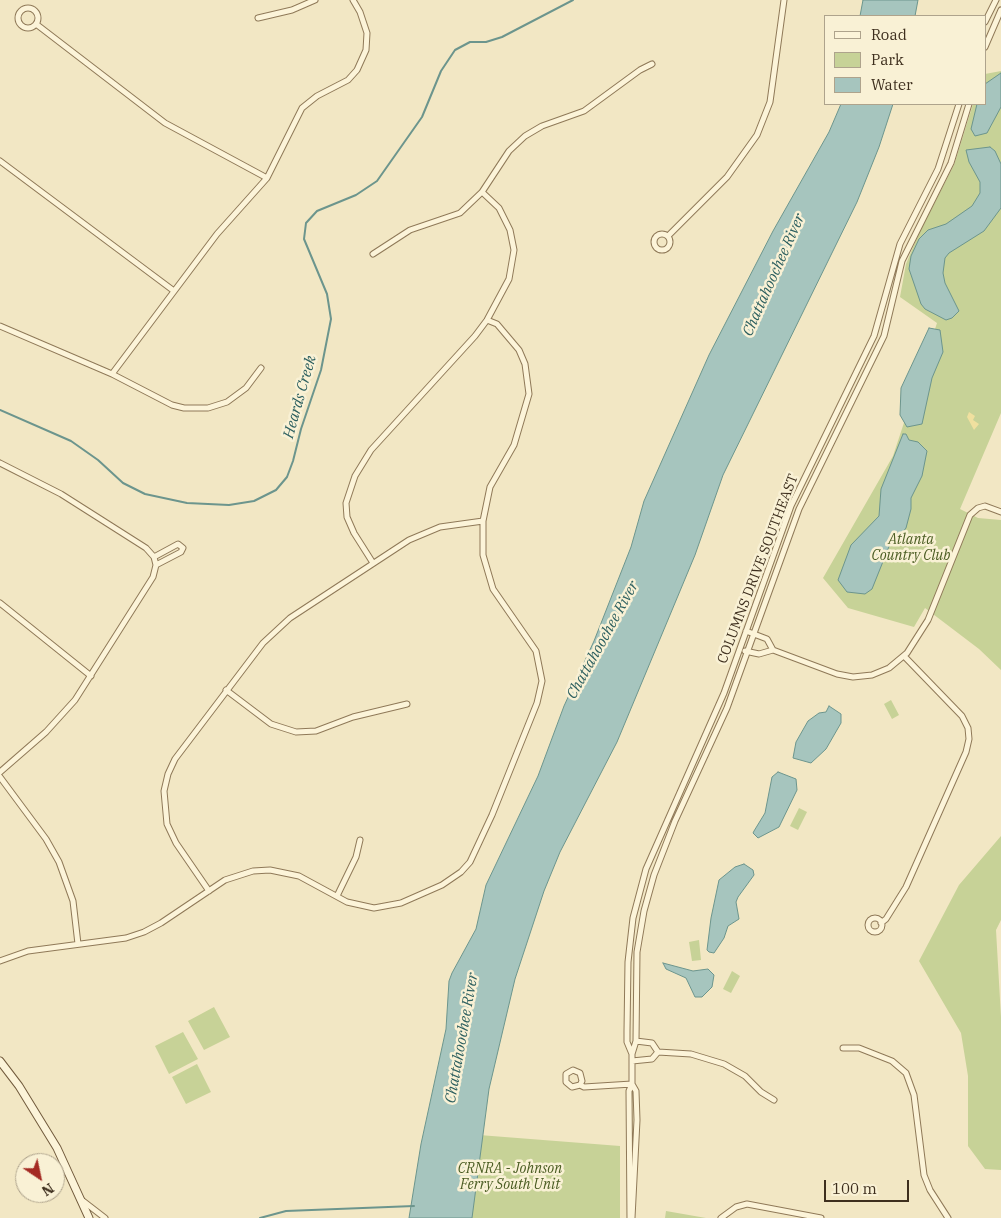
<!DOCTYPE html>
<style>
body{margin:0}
#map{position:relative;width:1001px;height:1218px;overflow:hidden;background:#f2e7c4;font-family:"IBM Plex Serif",serif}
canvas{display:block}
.legend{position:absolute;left:824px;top:15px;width:162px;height:90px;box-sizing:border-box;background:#f9f1d5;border:1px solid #aea38c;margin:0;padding:6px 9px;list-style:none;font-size:15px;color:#3e2f1e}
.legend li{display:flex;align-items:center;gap:10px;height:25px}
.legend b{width:25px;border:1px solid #aea38c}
.north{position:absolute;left:15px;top:1153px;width:50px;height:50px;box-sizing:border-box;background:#f9f1d5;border:1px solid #aea38c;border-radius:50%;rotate:146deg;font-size:14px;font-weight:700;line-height:20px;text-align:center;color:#3e2f1e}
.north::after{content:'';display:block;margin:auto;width:18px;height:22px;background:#a42a23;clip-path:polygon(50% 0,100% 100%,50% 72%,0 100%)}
.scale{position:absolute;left:824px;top:1180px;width:85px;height:22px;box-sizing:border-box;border:2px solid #3e2f1e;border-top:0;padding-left:6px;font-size:15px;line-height:18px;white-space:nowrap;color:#3e2f1e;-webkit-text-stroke:4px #f9f1d5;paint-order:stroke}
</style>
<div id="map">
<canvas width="1001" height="1218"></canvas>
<ul class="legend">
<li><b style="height:6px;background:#fcf4d9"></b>Road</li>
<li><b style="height:14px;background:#c7d297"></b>Park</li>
<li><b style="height:14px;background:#a6c5be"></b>Water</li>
</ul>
<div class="north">N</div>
<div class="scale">100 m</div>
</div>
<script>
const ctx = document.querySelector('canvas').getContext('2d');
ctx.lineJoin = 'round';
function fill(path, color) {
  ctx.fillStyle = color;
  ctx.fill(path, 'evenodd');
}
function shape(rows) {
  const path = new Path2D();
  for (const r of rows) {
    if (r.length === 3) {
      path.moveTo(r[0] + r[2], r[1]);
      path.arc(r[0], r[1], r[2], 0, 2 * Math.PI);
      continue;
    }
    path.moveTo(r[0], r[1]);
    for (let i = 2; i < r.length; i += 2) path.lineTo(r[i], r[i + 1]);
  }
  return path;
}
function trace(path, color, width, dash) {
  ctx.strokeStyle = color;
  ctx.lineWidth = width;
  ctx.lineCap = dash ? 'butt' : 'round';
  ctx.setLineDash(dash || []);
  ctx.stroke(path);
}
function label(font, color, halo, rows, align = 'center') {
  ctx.font = font + ' "IBM Plex Serif",serif';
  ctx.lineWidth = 5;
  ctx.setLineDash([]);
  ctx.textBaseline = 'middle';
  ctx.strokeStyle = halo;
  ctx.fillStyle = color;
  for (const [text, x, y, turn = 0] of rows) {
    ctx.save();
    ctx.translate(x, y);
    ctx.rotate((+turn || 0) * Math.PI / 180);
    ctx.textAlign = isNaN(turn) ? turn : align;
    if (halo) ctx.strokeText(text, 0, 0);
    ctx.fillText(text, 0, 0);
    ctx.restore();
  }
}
const green = shape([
 [1001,71,1001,413,960,509,978,518,1001,520,1001,670,979,649,925,608,914,627,848,608,823,578,893,456,937,323,900,297,906,264,920,231,954,165,973,104,985,104,985,74],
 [891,700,899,715,892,719,884,704],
 [799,808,807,812,798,830,790,826],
 [1001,836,1001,920,996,930,1001,1017,1001,1170,985,1169,968,1146,968,1076,961,1033,919,961,959,885],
 [699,940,701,960,692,961,689,942],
 [732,971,740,976,731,993,723,989],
 [214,1007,230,1037,204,1050,188,1021],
 [183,1032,198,1059,169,1074,155,1046],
 [197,1064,211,1092,186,1104,172,1077],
 [479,1135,620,1146,620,1218,458,1218],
 [666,1211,706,1218,665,1218]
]);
const sand = shape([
 [969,412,975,416,973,420,979,424,974,430,967,417]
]);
const water = shape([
 [863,0,918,0,915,16,860,16,863,0],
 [1001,73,1001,107,987,133,975,136,971,129,977,104,985,104,985,84,1001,73],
 [841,104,893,104,879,147,857,202,723,475,695,555,617,742,560,852,544,891,515,979,489,1089,472,1218,409,1218,421,1144,446,1029,449,981,452,973,476,929,486,885,538,776,564,706,594,641,631,547,644,501,709,355,773,231,829,132,841,104],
 [990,147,995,151,1001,164,1001,208,984,231,949,253,945,258,943,273,945,283,959,311,952,318,946,320,925,309,921,304,909,269,911,256,919,239,928,230,946,224,972,206,980,193,980,182,969,162,966,150,990,147],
 [929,328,940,330,943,352,932,378,922,424,907,427,900,415,901,388,929,328],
 [903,434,906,434,909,440,918,442,927,451,922,476,911,498,911,509,906,528,897,540,890,544,872,589,865,594,847,592,838,580,851,545,879,516,881,489,903,434],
 [829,706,841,714,841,723,826,749,811,763,793,758,796,742,808,721,819,713,826,712,829,706],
 [778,772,796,779,797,790,779,827,758,838,753,833,754,831,765,813,772,777,778,772],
 [744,864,753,870,754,875,738,897,736,902,739,919,728,926,724,938,714,953,709,952,707,950,711,918,719,880,735,867,744,864],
 [663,963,693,971,708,969,714,975,712,987,702,997,695,997,686,978,666,969,663,963]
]);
const stream = shape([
 [0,410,71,441,98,460,123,483,145,494,187,503,229,505,254,501,276,490,287,477,293,461,301,429,321,370,331,319,327,294,304,239,306,223,317,211,356,195,377,181,422,117,441,71,455,50,470,42,486,42,502,37,573,0],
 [260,1218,286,1211,414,1206]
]);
const street = shape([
 [28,18,10],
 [258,18,292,10,315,0],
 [985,22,996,0],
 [36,24,165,123,267,178],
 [985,47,1001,10],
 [959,104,938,169,900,244,874,336,791,506,724,693,646,869,633,918,628,962,627,1031,627,1042,632,1054,636,1041,637,952,644,911,654,875,675,821,727,708,799,509,884,336,902,261,951,163,969,104],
 [0,161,174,291],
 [662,242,8],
 [668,236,727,177,757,135,770,102,784,0],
 [373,254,410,230,460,213,482,192,509,151,525,136,542,126,584,111,640,70,652,64],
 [0,326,112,374,172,405,184,408,208,408,227,402,246,388,261,368],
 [112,374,217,234,267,178,302,108,317,96,348,80,357,70,366,50,367,33,360,12,353,0],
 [0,463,61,494,146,548,154,557,156,565,153,577,75,700,46,732,0,772],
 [154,557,178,544,183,548,181,552,156,565],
 [373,563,354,533,347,517,346,503,355,476,371,450,475,336,487,320,509,279,514,250,510,230,499,208,482,192],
 [0,603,91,676],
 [746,631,767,639,773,650],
 [745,651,759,654,773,650,837,674,853,677,872,675,889,668,907,653,928,620,970,515,978,508,985,506,1001,512],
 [226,690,271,724,296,732,316,731,353,717,407,704],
 [0,777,46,839,59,862,73,901,78,944],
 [209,891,176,843,167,824,164,791,168,774,175,759,263,643,290,618,409,540,440,527,483,521],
 [337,896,356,857,360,840],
 [875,925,7],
 [881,923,886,919,906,887,966,752,969,739,968,728,962,716,904,656],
 [0,961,28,951,126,938,144,932,161,923,225,880,253,871,270,870,299,876,347,902,374,908,401,903,442,885,461,872,470,862,492,815,537,703,542,681,536,651,493,589,483,555,483,521,490,487,514,445,529,394,525,364,519,350,497,324,487,320],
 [636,1041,652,1043,658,1052],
 [843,1048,859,1048,892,1061,906,1073,914,1095,924,1175,930,1190,948,1218],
 [658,1052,691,1054,724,1064,745,1076,761,1092,774,1100],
 [632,1061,652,1059,658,1052],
 [580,1085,582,1081,580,1073,573,1070,566,1074,566,1082,572,1087,580,1085,584,1087,632,1084],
 [83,1201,105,1218],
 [630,1218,629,1091,632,1084,632,1054],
 [632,1218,637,1120,636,1091,632,1084],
 [721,1218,736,1207,747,1204,821,1218]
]);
const secondary = shape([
 [0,1061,19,1086,57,1148,89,1218]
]);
const parkNames = [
 ["Atlanta",911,540],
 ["Country Club",911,556],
 ["CRNRA - Johnson",510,1169],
 ["Ferry South Unit",510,1185]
];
const streetNames = [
 ["COLUMNS DRIVE SOUTHEAST",758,569,-69]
];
const waterNames = [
 ["Chattahoochee River",774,275,-66],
 ["Heards Creek",300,397,-74],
 ["Chattahoochee River",603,640,-61],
 ["Chattahoochee River",462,1038,-80]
];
fill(green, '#c7d297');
fill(sand, '#f0e09f');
fill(water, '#a6c5be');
trace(water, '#6c958d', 1);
trace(stream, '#6c958d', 2);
trace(street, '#8f7958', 7);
trace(secondary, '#715a3c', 9);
trace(street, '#fcf4d9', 5);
trace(secondary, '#fcf4d9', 7);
label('italic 14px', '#4a5c22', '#f9f1d5', parkNames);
label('14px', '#3e2f1e', '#f9f1d5', streetNames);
label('italic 15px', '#2c5f5f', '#f9f1d5', waterNames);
</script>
